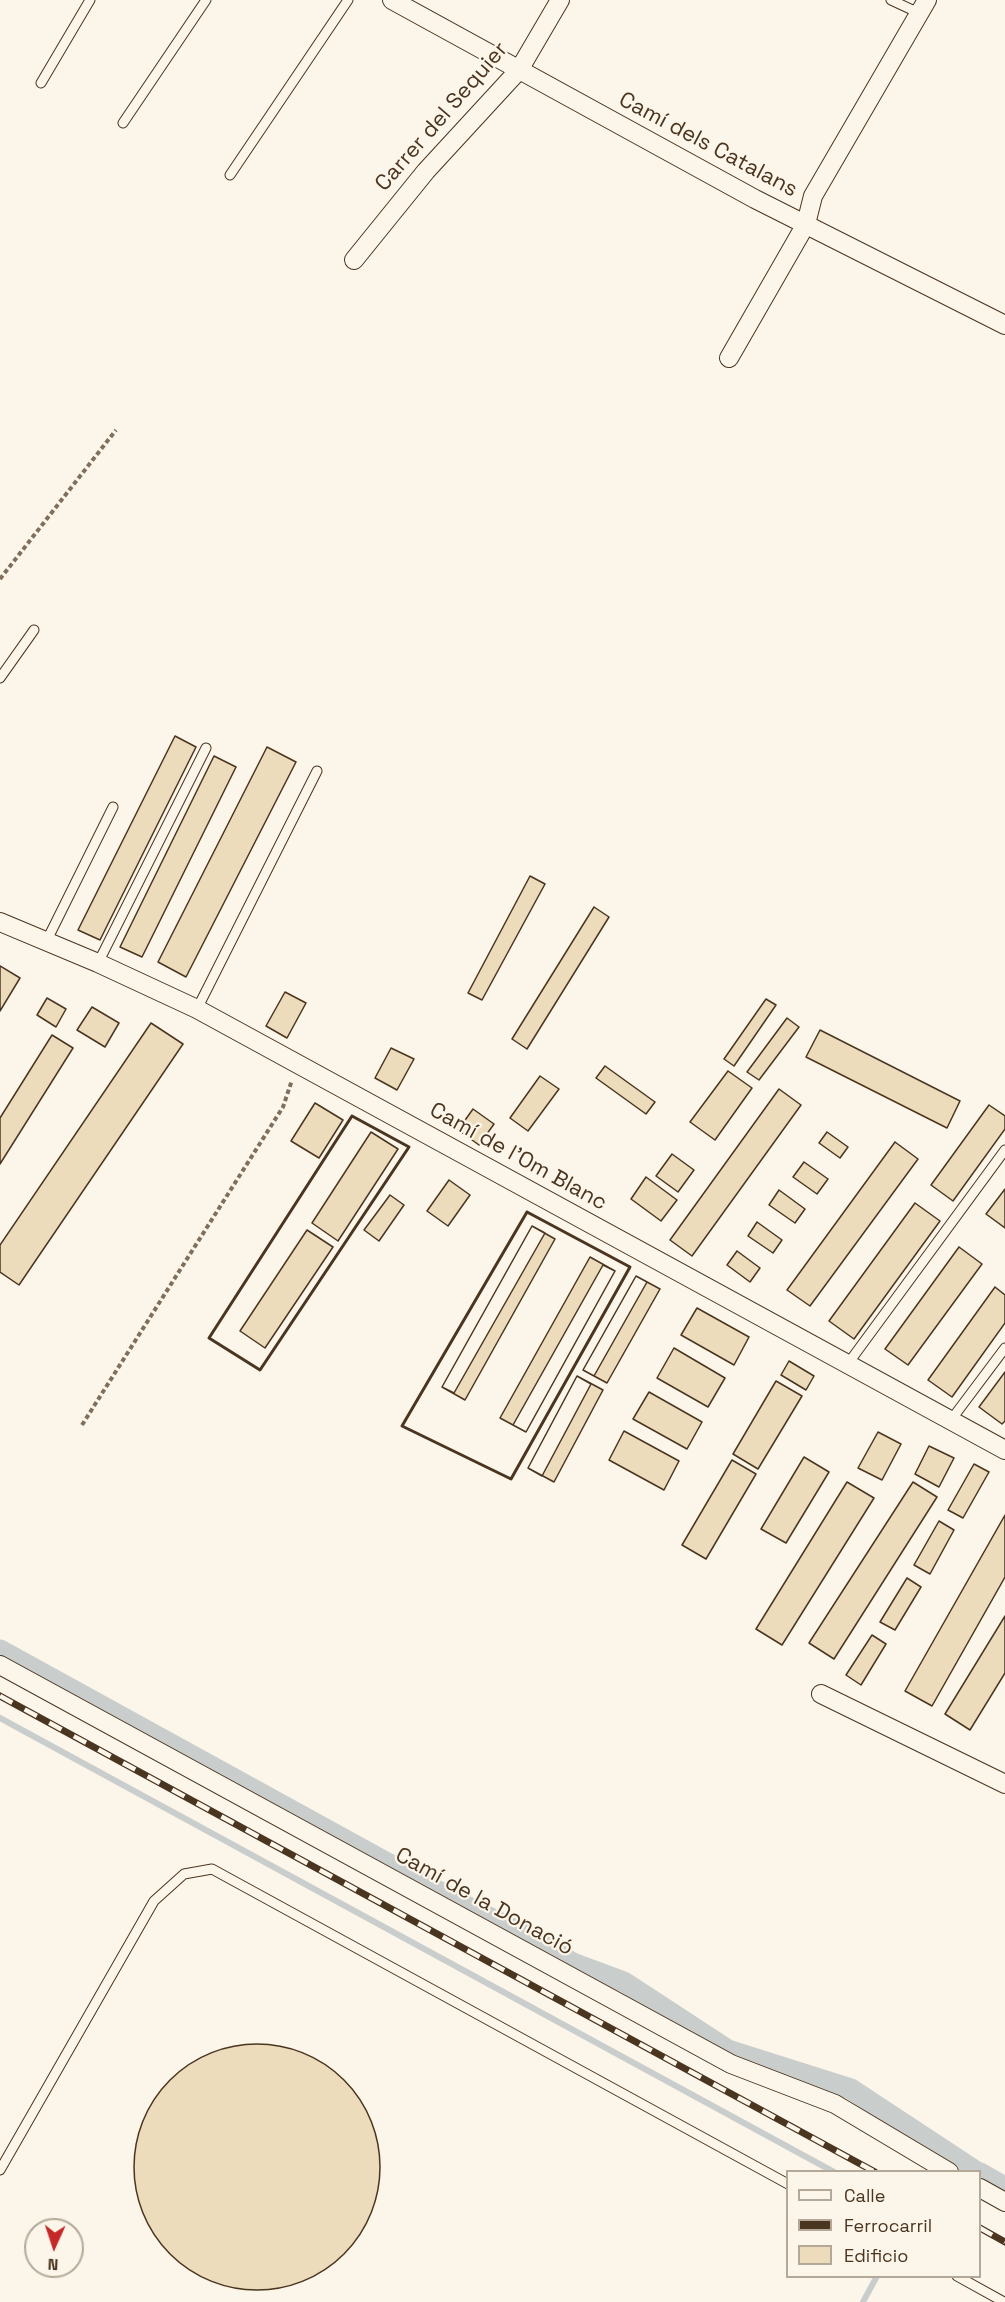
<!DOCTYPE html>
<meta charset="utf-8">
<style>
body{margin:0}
#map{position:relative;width:1005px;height:2302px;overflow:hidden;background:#fbf6e9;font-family:"Space Grotesk",sans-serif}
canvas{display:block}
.legend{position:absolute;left:786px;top:2170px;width:195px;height:108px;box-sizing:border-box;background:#fbf6e9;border:2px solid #b4a999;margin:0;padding:8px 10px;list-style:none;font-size:18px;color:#4a3520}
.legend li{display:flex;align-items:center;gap:12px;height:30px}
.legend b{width:30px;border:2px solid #b4a999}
.north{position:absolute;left:24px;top:2218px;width:60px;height:60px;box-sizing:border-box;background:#fbf6e9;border:2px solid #b4a999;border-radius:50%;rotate:183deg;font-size:16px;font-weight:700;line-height:24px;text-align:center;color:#4a3520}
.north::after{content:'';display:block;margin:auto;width:21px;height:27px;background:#c62828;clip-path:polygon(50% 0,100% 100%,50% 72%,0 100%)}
</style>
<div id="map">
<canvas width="1005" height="2302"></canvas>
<ul class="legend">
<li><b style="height:8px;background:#fbf6e9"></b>Calle</li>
<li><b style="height:8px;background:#4a3520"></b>Ferrocarril</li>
<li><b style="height:16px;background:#ecdcbc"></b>Edificio</li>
</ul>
<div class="north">N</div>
</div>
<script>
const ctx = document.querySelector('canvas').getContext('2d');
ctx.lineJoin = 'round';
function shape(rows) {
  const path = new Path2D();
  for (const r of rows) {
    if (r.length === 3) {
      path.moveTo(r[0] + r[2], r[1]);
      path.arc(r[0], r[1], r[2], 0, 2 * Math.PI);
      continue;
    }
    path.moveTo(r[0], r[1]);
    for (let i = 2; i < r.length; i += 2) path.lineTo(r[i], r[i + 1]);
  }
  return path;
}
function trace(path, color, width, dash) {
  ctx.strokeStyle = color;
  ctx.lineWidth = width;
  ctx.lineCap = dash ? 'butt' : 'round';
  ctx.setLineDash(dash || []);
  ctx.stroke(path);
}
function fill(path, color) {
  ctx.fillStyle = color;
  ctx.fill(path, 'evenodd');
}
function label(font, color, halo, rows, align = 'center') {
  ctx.font = font + ' "Space Grotesk",sans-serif';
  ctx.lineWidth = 4.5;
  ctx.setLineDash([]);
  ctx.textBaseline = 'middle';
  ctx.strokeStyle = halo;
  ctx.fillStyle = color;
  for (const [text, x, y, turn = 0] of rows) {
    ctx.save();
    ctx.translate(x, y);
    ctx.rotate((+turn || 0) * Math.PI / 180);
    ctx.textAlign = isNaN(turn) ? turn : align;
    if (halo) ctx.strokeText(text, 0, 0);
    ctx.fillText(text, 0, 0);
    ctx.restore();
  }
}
const stream = shape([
 [0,1718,834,2172],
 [863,2302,877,2276]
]);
const canal = shape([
 [0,1650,458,1902,527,1936,573,1963,624,1982,728,2050,851,2089,977,2172],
 [980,2173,1005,2187]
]);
const building = shape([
 [175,736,196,747,100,940,78,930,175,736],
 [267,747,296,762,186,977,158,962,267,747],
 [214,756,236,767,142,957,120,947,214,756],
 [530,876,545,884,482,1000,468,993,530,876],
 [594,907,609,917,527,1049,512,1039,594,907],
 [0,966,20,978,0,1011,0,966],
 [285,992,306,1003,287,1038,266,1026,285,992],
 [47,998,66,1009,56,1027,37,1015,47,998],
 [766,999,776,1005,734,1066,724,1059,766,999],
 [92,1007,119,1023,105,1047,77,1030,92,1007],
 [787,1018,799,1027,759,1080,747,1072,787,1018],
 [151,1023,183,1044,19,1285,0,1272,0,1245,151,1023],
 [820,1030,960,1101,947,1128,806,1057,820,1030],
 [52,1035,73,1048,0,1164,0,1118,52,1035],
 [391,1048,414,1059,397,1090,375,1078,391,1048],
 [605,1066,655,1102,646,1114,596,1078,605,1066],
 [728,1071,752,1088,715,1140,690,1122,728,1071],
 [540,1076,559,1089,528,1131,510,1118,540,1076],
 [779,1089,801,1105,692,1256,670,1240,779,1089],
 [315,1103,343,1120,319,1158,291,1141,315,1103],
 [989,1105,1005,1116,1005,1129,953,1201,931,1185,989,1105],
 [473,1109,494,1124,479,1145,458,1130,473,1109],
 [371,1132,398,1149,338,1241,312,1223,371,1132],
 [827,1132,848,1147,840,1158,819,1143,827,1132],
 [895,1142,918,1159,810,1306,787,1290,895,1142],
 [672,1154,694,1170,678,1192,656,1176,672,1154],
 [804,1162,828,1179,817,1194,793,1177,804,1162],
 [646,1177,677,1200,661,1221,631,1199,646,1177],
 [449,1180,470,1195,448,1226,427,1211,449,1180],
 [1005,1189,1005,1228,986,1214,1005,1189],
 [779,1190,805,1209,795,1223,769,1205,779,1190],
 [390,1195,404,1205,379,1241,364,1230,390,1195],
 [915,1203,940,1221,854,1339,829,1321,915,1203],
 [757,1222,782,1240,773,1253,748,1236,757,1222],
 [532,1226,545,1233,454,1393,442,1387,532,1226],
 [532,1226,555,1239,465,1400,442,1387,532,1226],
 [307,1230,333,1247,265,1348,240,1331,307,1230],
 [959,1247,982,1264,908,1365,885,1349,959,1247],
 [737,1251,760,1268,750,1282,727,1265,737,1251],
 [590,1257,615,1271,526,1432,500,1418,590,1257],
 [603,1265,615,1271,526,1432,513,1425,603,1265],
 [636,1276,647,1282,594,1376,583,1370,636,1276],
 [636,1276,660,1289,607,1383,583,1370,636,1276],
 [995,1287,1005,1295,1005,1323,952,1397,928,1380,995,1287],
 [697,1308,749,1337,734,1365,681,1335,697,1308],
 [674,1348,725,1378,708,1407,657,1378,674,1348],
 [789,1361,814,1376,806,1390,781,1375,789,1361],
 [1005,1372,1005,1421,1002,1424,979,1407,1005,1372],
 [577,1376,591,1384,542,1476,528,1468,577,1376],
 [577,1376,603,1390,554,1482,528,1468,577,1376],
 [776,1381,802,1396,758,1469,733,1454,776,1381],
 [649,1392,702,1422,687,1449,633,1419,649,1392],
 [624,1431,679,1461,664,1490,609,1460,624,1431],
 [878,1432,901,1444,882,1480,858,1468,878,1432],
 [929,1446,954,1458,939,1487,915,1474,929,1446],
 [804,1457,829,1472,786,1543,761,1529,804,1457],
 [732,1460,756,1474,706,1559,682,1545,732,1460],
 [974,1464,989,1472,963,1518,948,1510,974,1464],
 [847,1482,874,1498,782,1645,756,1629,847,1482],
 [913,1482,937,1497,834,1659,809,1643,913,1482],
 [1005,1515,1005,1577,932,1706,905,1691,1005,1515],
 [939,1521,954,1530,930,1574,914,1565,939,1521],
 [907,1578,921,1587,895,1630,880,1622,907,1578],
 [1005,1616,1005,1673,970,1730,945,1714,1005,1616],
 [872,1635,886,1644,861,1685,846,1675,872,1635],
 [257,2167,123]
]);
const path = shape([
 [0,579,116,430],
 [82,1425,283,1107,292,1080]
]);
const lane = shape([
 [891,0,919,13],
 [41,83,90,0],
 [123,123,206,0],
 [230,175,348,0],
 [0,678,34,630],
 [46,942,113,807],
 [98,963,206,748],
 [197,1009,317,771],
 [847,1365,1005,1150],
 [951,1420,1005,1348],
 [0,2170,154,1901,184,1874,212,1869,788,2184],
 [957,2276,1004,2302]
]);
const street = shape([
 [392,0,755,199,1005,325],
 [354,260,426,171,519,70,560,0],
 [729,358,806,224,813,196,927,0],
 [0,922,98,963,197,1009,1005,1450],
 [0,1665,731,2064,835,2104,949,2172],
 [821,1694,1005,1784],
 [980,2188,1005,2202]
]);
const rail = shape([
 [0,1696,875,2172],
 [980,2228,1005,2242]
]);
const wall = shape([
 [352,1116,409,1147,260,1370,209,1338,352,1116],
 [527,1212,630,1267,511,1479,402,1426,527,1212]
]);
const streetNames = [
 ["Carrer del Sequier",442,117,-49],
 ["Camí dels Catalans",708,145,28],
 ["Camí de l'Om Blanc",518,1157,29],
 ["Camí de la Donació",484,1902,29]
];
trace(stream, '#c9cecd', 6);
trace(canal, '#c9cecd', 21);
fill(building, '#ecdcbc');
trace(building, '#4a3520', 1.5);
trace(lane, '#4a3520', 11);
trace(street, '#4a3520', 20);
trace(path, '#7f6f5c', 4, [4.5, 3]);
trace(lane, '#fbf6e9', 9);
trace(street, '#fbf6e9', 18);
trace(rail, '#4a3520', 7);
trace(rail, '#fbf6e9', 4.5, [14]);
trace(wall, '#4a3520', 3);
label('22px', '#4a3520', '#fbf6e9', streetNames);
</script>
